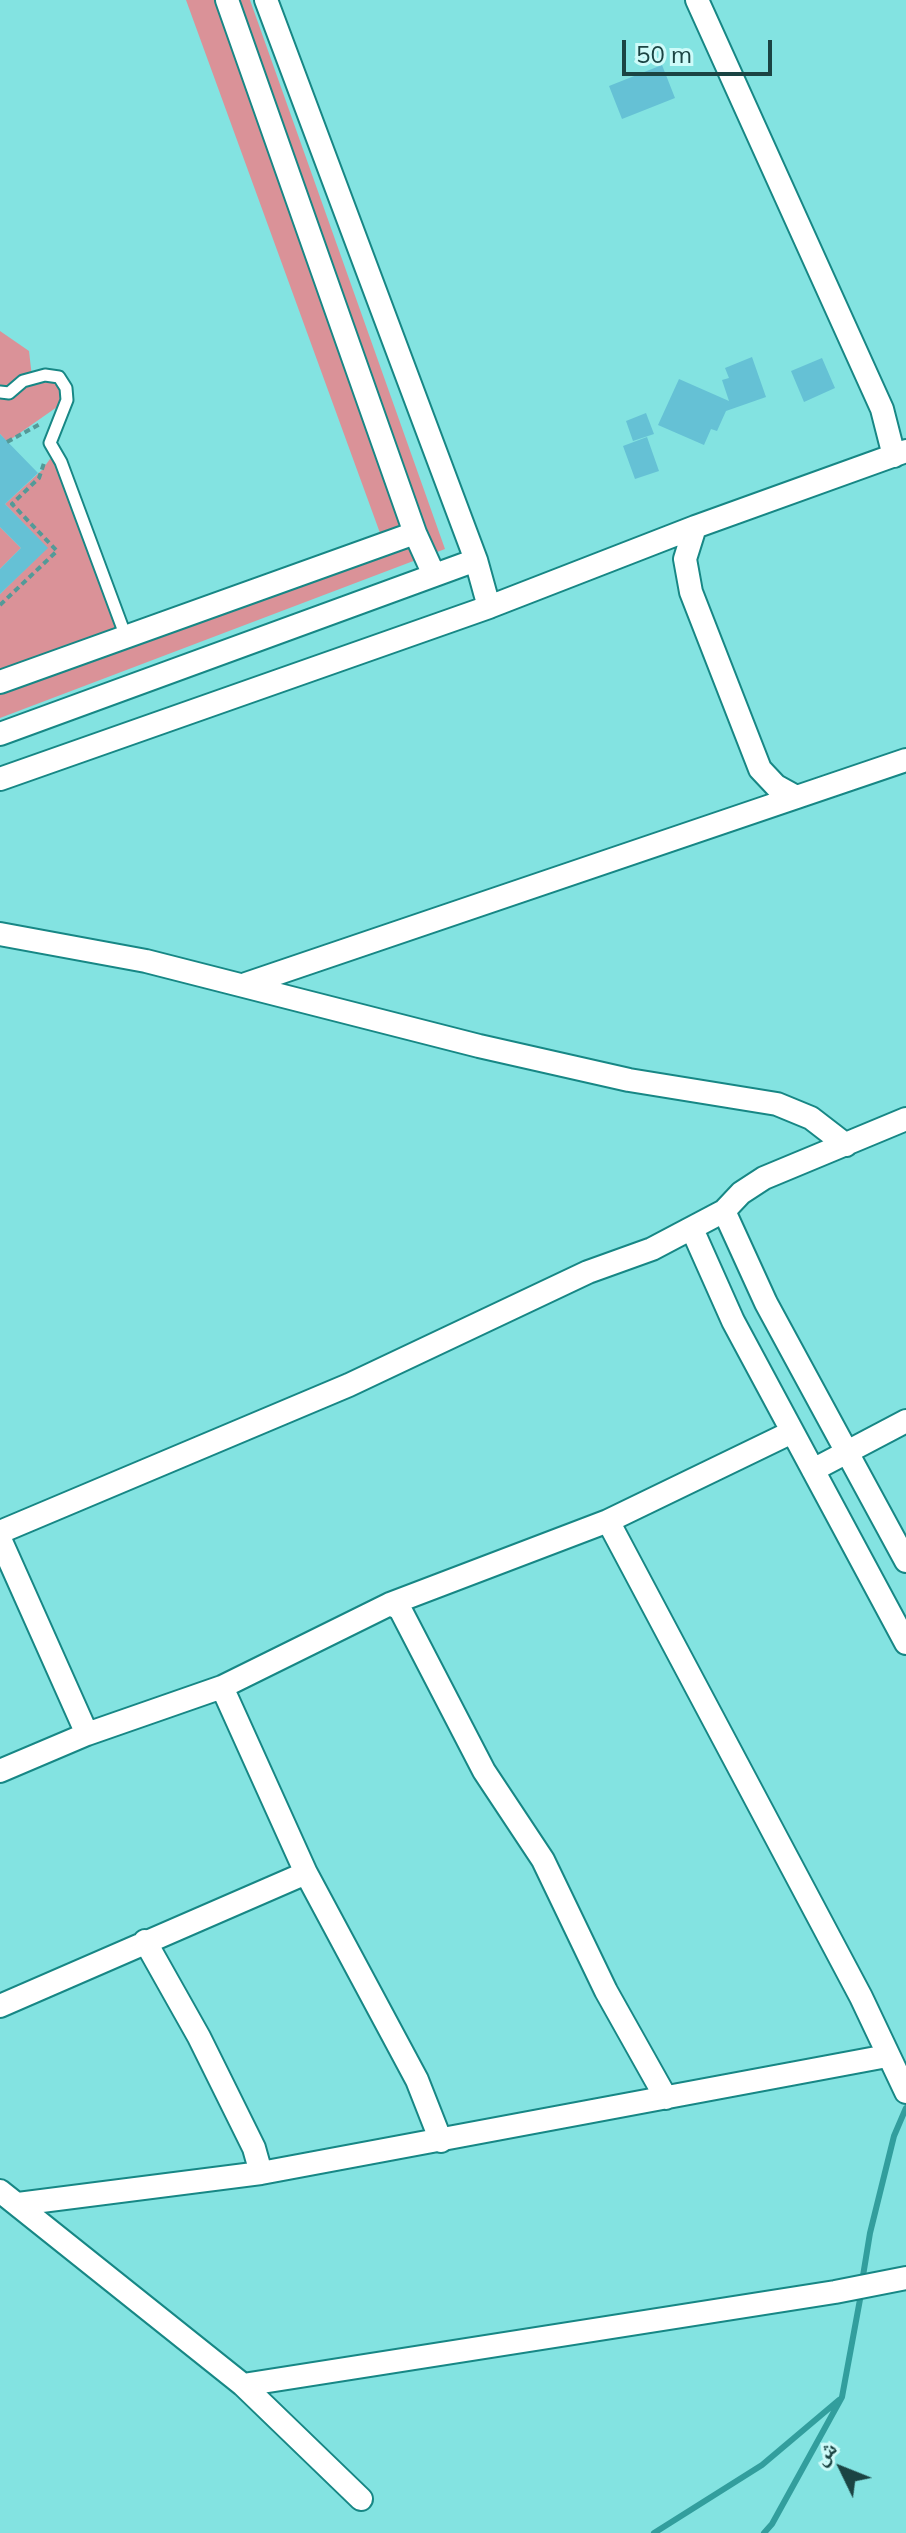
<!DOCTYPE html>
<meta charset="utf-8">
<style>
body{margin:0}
#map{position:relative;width:906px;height:2533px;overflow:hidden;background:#83e3e1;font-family:Mulish,"Noto Naskh Arabic",sans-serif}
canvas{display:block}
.north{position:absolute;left:802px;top:2429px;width:80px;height:80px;-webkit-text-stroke:6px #cefbf9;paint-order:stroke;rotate:313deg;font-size:22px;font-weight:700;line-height:32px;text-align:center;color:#1b4443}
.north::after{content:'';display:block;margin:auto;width:28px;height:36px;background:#1b4443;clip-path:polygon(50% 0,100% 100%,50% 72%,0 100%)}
.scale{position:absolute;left:622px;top:40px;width:150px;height:36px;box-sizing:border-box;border:4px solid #1b4443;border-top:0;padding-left:10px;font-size:24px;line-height:28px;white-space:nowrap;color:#1b4443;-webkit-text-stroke:6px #cefbf9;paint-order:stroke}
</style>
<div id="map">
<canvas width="906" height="2533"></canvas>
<div class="north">ش</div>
<div class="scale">50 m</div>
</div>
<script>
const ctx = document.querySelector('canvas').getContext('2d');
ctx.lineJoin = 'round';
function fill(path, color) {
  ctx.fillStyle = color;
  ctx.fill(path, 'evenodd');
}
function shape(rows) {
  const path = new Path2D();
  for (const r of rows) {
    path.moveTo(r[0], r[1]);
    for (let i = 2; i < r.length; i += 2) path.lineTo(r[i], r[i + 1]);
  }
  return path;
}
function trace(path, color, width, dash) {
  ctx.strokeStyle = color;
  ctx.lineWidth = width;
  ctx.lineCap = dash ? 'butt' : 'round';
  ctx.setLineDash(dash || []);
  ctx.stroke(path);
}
const green = shape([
 [186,0,250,0,445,549,0,718,0,594,47,548,5,504,42,470,55,452,126,637,384,544],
 [0,331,29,351,32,377,59,377,67,400,7,442,0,434],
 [0,527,21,548,0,569]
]);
const stream = shape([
 [862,2282,870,2233,894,2136,906,2108],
 [654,2533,762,2465,839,2400],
 [764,2533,772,2524,842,2397,861,2294]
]);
const building = shape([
 [662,65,675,98,622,119,609,86],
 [752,357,766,397,726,411,717,431,711,429,704,445,658,425,679,379,729,401,722,380,729,378,725,368],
 [822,358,835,388,804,402,791,371],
 [646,413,654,434,633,441,626,421],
 [0,434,38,473,5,504,48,548,0,594,0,569,21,548,0,527],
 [647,437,659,471,635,479,623,446]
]);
const path = shape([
 [7,442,40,424],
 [0,605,57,551,12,504,39,478,44,463]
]);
const service = shape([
 [0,392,9,393,23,381,45,375,59,377,66,388,67,400,50,443,61,462,126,637]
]);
const minor = shape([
 [266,0,476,560,489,607],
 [697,0,882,409,894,456],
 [695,527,685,559,691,592,760,769,776,786,796,797],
 [415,533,434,575],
 [0,682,415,533,227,0],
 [0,734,476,560],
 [0,779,489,607,695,527,906,451],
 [0,934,146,961,479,1046,629,1080,777,1104,811,1118,846,1145],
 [246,984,906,760],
 [724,1211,766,1303,906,1561],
 [692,1229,733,1321,906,1643],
 [792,1432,608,1521,861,1997,906,2092],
 [813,1470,906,1421],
 [0,1532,349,1385,588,1272,652,1249,724,1211,741,1193,764,1178,906,1119],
 [0,1539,87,1734,222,1687,390,1604,608,1521],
 [390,1604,400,1609,484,1771,543,1860,606,1991,666,2098],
 [0,1771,87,1734],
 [306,1873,417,2080,441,2141],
 [145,1941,199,2037,254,2148,261,2173],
 [0,2006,306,1873,222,1687],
 [0,2191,243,2385,361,2499],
 [18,2204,261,2173,887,2056],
 [243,2385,835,2292,906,2278]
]);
fill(green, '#da9298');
trace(stream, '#329e9d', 6);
fill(building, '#65c1d5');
trace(service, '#178785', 15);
trace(minor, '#178785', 26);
trace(path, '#539a98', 4, [6, 4]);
trace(service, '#fff', 11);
trace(minor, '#fff', 22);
</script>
